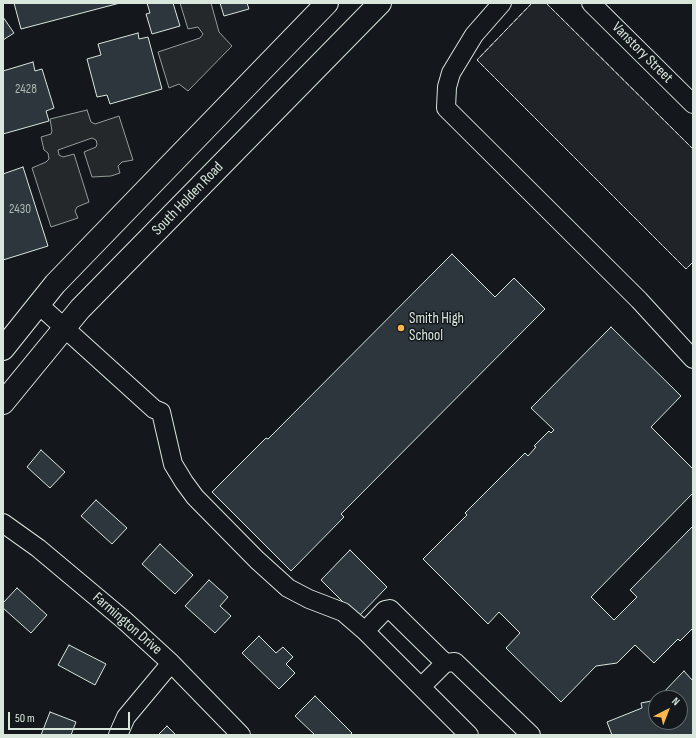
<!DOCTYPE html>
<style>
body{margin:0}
#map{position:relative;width:696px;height:738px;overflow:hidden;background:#14181c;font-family:"Sofia Sans Condensed",sans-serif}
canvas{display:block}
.frame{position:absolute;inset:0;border:4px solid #d8e6dc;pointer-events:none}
.north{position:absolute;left:648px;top:690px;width:40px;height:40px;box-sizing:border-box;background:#14181c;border:1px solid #626a69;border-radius:50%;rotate:42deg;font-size:11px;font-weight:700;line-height:16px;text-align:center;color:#d8e6dc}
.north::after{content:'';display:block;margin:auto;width:14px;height:18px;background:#ffb74d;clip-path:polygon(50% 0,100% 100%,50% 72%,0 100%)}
.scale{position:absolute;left:8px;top:712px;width:122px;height:18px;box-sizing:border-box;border:2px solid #d8e6dc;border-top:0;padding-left:5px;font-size:12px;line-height:14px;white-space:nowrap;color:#d8e6dc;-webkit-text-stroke:3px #14181c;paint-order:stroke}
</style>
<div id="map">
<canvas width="696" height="738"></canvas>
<div class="frame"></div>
<div class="north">N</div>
<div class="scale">50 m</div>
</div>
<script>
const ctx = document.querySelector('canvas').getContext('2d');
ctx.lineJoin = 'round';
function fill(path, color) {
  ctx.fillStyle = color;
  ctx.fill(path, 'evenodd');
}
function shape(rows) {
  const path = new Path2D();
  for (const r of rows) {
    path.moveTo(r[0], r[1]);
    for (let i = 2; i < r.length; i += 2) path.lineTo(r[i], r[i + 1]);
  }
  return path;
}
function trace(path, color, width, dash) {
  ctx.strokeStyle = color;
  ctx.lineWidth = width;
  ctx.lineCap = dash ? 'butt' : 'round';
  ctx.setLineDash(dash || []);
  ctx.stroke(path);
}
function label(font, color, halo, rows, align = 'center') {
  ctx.font = font + ' "Sofia Sans Condensed",sans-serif';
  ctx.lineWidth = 3;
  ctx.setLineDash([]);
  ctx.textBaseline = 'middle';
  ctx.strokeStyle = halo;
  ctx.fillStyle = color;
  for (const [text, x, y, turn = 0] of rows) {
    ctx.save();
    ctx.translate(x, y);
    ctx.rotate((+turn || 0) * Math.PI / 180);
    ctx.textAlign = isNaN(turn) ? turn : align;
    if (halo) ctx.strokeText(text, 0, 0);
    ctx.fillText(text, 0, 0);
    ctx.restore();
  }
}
const green = shape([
 [532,3,546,3,693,149,693,262,686,269,477,60,532,3]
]);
const parking = shape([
 [180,3,211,3,219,32,232,46,188,91,179,84,169,88,158,52,200,38,203,34,198,27,188,29,180,3],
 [87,110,91,122,95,124,119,116,133,160,122,162,118,166,120,173,111,176,92,177,84,152,96,147,97,144,96,140,92,138,58,150,59,155,63,157,74,154,89,202,77,207,75,211,78,218,51,227,32,168,46,162,49,159,48,153,44,150,41,137,51,134,52,131,50,119,87,110]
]);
const building = shape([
 [14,3,120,3,21,29,14,3],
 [147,3,173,3,180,26,152,34,146,14,150,13,147,3],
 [220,3,247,3,249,9,224,16,220,3],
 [3,17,14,33,3,40,3,17],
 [138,33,139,39,148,37,162,89,110,104,107,95,97,97,87,59,101,55,98,44,138,33],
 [33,62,35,71,42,69,54,108,46,111,49,121,3,134,3,71,33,62],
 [23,167,48,246,3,260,3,174,23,167],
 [452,254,495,297,514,278,545,309,341,514,344,517,291,571,212,492,266,438,268,439,452,254],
 [611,327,681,396,651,427,693,469,693,493,591,597,614,620,637,597,630,590,693,526,693,628,680,641,678,639,654,663,635,645,617,663,596,666,561,702,506,648,520,633,499,612,488,624,423,559,467,515,465,513,525,453,528,456,536,447,534,446,549,431,551,433,554,430,531,408,611,327],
 [41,450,65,472,50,488,27,467,41,450],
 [96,500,127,528,112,544,81,516,96,500],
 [160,544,193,575,175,594,142,564,160,544],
 [350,550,387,587,358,617,321,580,350,550],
 [209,580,228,597,220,606,231,616,215,633,185,606,209,580],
 [17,588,47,615,31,633,3,608,3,603,17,588],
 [259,636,276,653,283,647,293,657,286,664,295,673,279,689,242,653,259,636],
 [69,645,106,664,95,685,58,665,69,645],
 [684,671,693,681,693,735,612,735,607,722,642,708,641,703,656,700,656,722,680,722,680,698,658,698,684,671],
 [315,696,352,733,350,735,315,735,295,716,315,696],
 [50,712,76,722,71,735,41,735,50,712],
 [167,726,176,735,158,735,167,726]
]);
const minor = shape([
 [502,3,474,35,451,73,447,87,446,108,639,300,693,359],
 [591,3,693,104],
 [38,304,154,409,161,412,173,464,184,482,195,497,257,560,288,588,309,599,343,612,365,631,469,735],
 [3,523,38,548,124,620,171,663,241,735],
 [365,631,385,610,390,609,445,663],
 [421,687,445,663,455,662,531,735],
 [118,735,126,717,171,663]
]);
const major = shape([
 [3,349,55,284,327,3],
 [3,403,80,309,380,3]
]);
const fence = shape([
 [532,3,477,60,686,269,693,262],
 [546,3,693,149]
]);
const markers = [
 [401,328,4,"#ffb74d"]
];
const numberNames = [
 ["2428",26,90],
 ["2430",20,210]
];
const streetNames = [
 ["Vanstory Street",642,53,45],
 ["South Holden Road",188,199,-46],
 ["Farmington Drive",127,624,41]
];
const poiNames = [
 ["Smith High",409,319],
 ["School",409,336]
];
fill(green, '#202428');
trace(green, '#939e99', 1);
fill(parking, '#24282b');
trace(parking, '#939e99', 1);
fill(building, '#2c363c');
trace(building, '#d8e6dc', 1);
trace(minor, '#d8e6dc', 20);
trace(major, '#d8e6dc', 24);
trace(minor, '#14181c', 18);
trace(major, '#14181c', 22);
trace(fence, '#d8e6dc', 1, [5, 2]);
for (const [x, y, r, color] of markers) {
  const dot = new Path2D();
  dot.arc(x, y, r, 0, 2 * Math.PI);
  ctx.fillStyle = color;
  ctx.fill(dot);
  trace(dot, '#14181c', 1.5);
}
label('13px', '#adbab4', null, numberNames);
label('15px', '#d8e6dc', '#14181c', streetNames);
label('15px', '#d8e6dc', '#14181c', poiNames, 'left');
</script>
